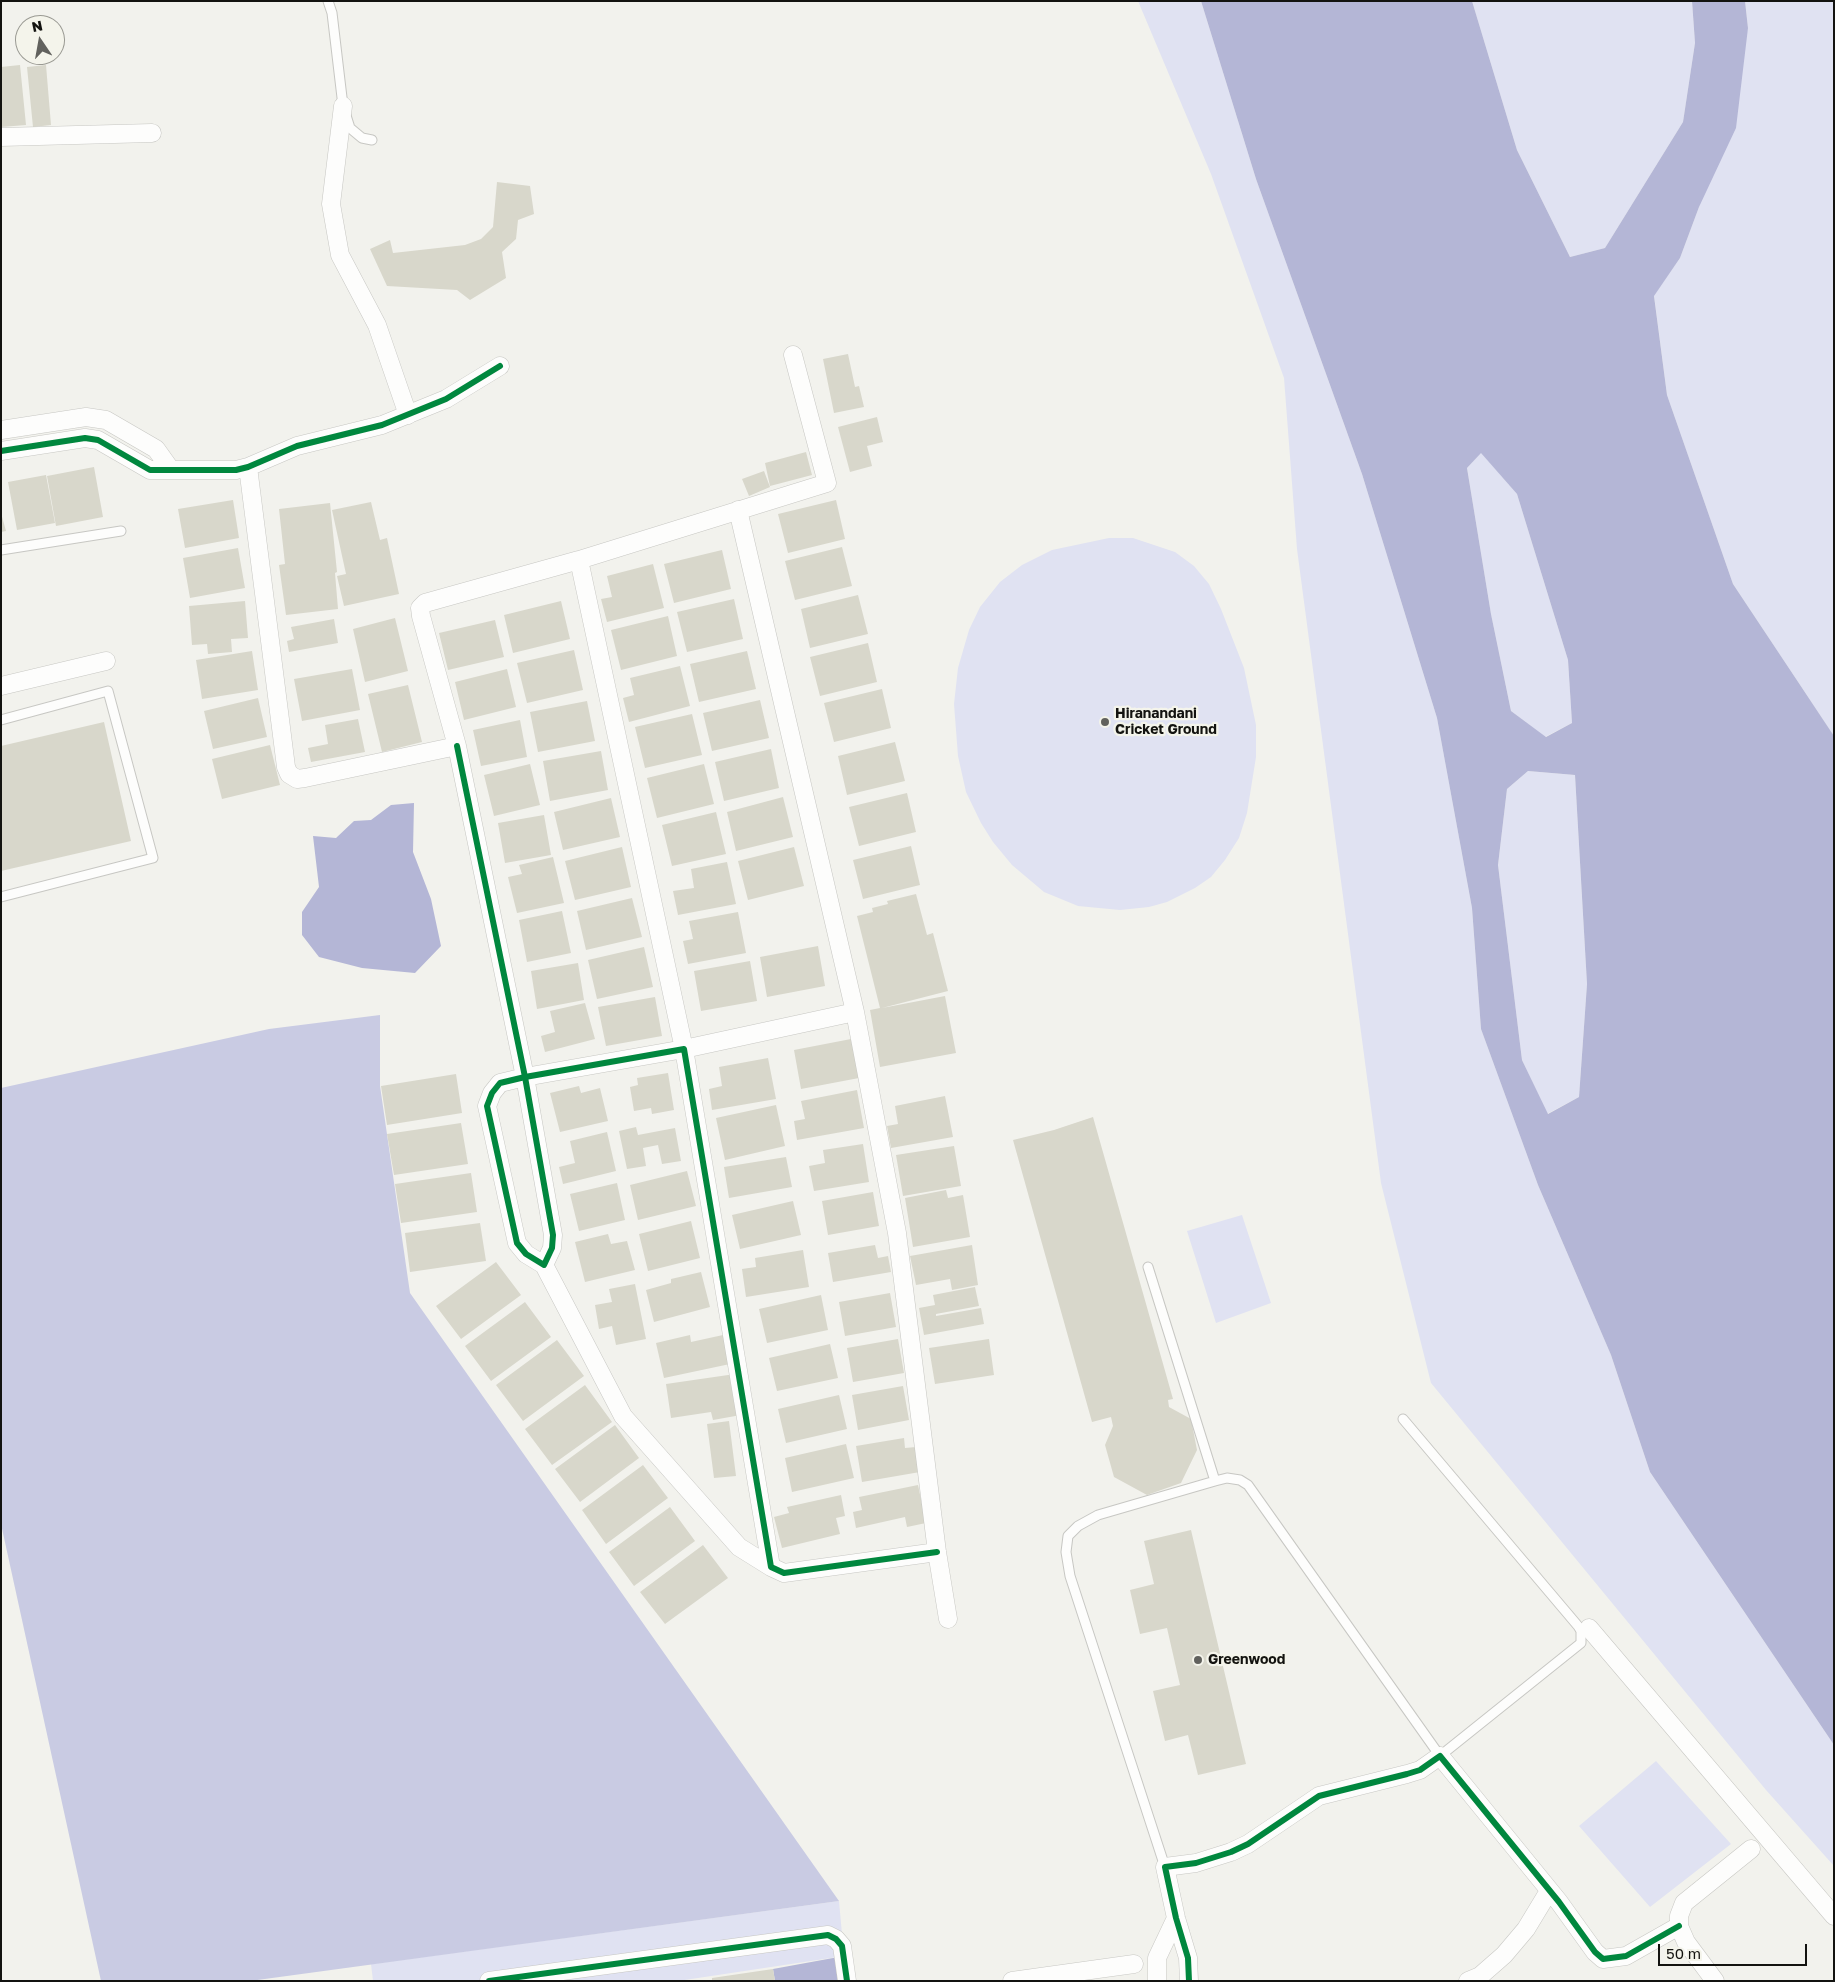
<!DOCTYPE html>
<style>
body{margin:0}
#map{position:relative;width:1835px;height:1982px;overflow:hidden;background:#f2f2ed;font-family:"Golos Text",sans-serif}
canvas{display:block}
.frame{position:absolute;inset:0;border:2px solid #131310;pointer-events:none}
.north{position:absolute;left:15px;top:15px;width:50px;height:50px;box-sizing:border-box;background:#f4f4eb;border:1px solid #9a9a93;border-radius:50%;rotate:348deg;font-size:14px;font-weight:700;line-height:20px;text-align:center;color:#131310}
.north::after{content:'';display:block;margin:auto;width:18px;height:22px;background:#61615d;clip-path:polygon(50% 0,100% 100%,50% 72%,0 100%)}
.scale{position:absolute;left:1658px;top:1944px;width:149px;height:22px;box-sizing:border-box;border:2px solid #131310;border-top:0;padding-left:6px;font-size:15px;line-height:18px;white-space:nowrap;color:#131310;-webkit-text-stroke:4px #f4f4eb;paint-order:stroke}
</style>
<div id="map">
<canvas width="1835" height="1982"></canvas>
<div class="frame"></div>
<div class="north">N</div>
<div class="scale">50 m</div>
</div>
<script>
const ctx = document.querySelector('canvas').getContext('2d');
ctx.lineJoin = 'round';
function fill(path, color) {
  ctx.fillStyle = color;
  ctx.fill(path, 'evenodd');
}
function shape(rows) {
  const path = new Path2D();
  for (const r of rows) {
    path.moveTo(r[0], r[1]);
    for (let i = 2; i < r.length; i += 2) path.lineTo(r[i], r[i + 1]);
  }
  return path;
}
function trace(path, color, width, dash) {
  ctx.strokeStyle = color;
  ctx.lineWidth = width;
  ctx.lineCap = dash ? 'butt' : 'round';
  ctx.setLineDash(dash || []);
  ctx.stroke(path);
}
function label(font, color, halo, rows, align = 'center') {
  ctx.font = font + ' "Golos Text",sans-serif';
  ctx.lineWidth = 4.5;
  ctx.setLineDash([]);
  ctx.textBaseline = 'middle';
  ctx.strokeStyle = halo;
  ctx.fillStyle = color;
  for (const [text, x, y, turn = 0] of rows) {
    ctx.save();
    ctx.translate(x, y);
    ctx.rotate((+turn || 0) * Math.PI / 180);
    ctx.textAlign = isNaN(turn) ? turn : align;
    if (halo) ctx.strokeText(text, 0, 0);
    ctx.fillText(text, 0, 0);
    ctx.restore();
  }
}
const green = shape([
 [1138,1,1201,1,1256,179,1362,474,1437,718,1472,908,1481,1029,1538,1185,1611,1355,1650,1472,1834,1745,1834,1866,1766,1790,1431,1383,1381,1183,1297,549,1284,378,1211,174],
 [1472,1,1692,1,1695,43,1683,122,1605,248,1570,257,1517,150],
 [1745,1,1834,1,1834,736,1733,584,1667,395,1654,295,1680,258,1699,207,1748,28],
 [1481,452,1517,494,1568,660,1572,723,1545,737,1511,711,1491,614,1467,468],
 [1109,538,1133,538,1175,552,1194,566,1209,584,1221,609,1244,668,1256,725,1256,757,1247,813,1239,838,1225,860,1211,877,1195,888,1167,902,1149,907,1120,910,1078,906,1044,892,1012,865,993,842,981,823,966,792,958,756,954,704,958,668,969,630,980,607,1000,582,1022,565,1052,550],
 [1528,771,1575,775,1587,984,1579,1097,1547,1114,1522,1060,1498,865,1507,789],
 [1242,1215,1271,1303,1216,1323,1187,1231],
 [1656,1761,1731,1844,1650,1907,1579,1826],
 [839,1901,844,1956,678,1981,373,1981,371,1964]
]);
const forest = shape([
 [380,1015,380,1086,410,1293,839,1901,250,1981,101,1981,1,1524,1,1088,269,1029]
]);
const water = shape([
 [1201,1,1472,1,1517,150,1570,257,1605,248,1683,122,1695,43,1692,1,1745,1,1748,28,1736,128,1699,207,1680,258,1654,296,1667,395,1733,584,1834,736,1834,1745,1650,1472,1611,1355,1538,1185,1481,1029,1472,908,1437,718,1362,474,1256,179],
 [1481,453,1517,494,1568,660,1572,723,1546,737,1511,711,1491,614,1467,468],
 [1528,771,1575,775,1587,984,1579,1097,1548,1114,1522,1060,1498,865,1507,789],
 [414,803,413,852,431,899,441,946,415,973,362,968,319,957,302,935,302,912,319,887,313,836,336,838,354,821,371,820,391,805],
 [844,1956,843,1981,775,1981,773,1969]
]);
const building = shape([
 [20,65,26,125,1,127,1,67],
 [46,65,51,125,33,127,27,67],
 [497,182,530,186,534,214,518,220,516,239,502,252,506,278,470,300,457,290,387,286,370,249,390,240,393,253,465,245,481,239,493,227],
 [848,354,855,387,859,386,864,407,834,413,823,359],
 [877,417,883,442,867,446,872,466,850,472,838,427],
 [806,452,812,475,770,486,765,463],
 [94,467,103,517,56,526,47,476],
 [764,471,770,487,749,496,742,479],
 [46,475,55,523,17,530,8,482],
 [233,500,239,538,185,548,178,509],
 [836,500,845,539,788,553,778,514],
 [371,502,380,540,387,538,399,594,344,606,337,576,346,574,332,510],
 [330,503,337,572,335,573,338,609,286,615,279,565,285,564,279,509],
 [1,513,6,531,1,532],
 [842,547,852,586,795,600,785,561],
 [238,548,245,588,190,598,183,558],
 [722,550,731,589,674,603,664,564],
 [653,564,664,608,607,622,601,599,612,597,607,576],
 [858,595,868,634,810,648,801,609],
 [734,599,743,639,687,652,677,612],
 [245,601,248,638,231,639,232,652,208,654,207,644,192,645,189,606],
 [561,601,570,639,513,653,504,615],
 [668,616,677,656,621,670,611,630],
 [395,618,408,671,365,682,353,629],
 [334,619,338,643,289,652,287,641,294,639,291,627],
 [495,620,504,657,448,670,439,633],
 [868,643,877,682,820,696,810,657],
 [574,650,583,690,527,703,517,663],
 [252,651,258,690,202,699,196,660],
 [747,651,756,689,699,702,690,664],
 [680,666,690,706,629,722,623,698,634,695,630,678],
 [352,669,360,710,302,721,294,679],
 [507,669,516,707,464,720,455,682],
 [408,685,422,742,382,752,368,694],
 [882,689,891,728,834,742,824,703],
 [258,698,267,737,213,749,204,711],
 [760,700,769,738,712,751,703,713],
 [587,701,595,741,538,752,530,712],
 [692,714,702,755,645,768,635,727],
 [358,719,365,752,311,762,308,748,328,744,325,725],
 [520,720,527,757,481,766,473,730],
 [104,722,131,841,1,871,1,746],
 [895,742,905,781,847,795,838,756],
 [270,745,280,785,222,799,212,759],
 [771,749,779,788,724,801,715,762],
 [601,751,608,790,550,801,543,761],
 [530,764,540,805,494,816,484,775],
 [704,764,714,804,657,818,647,778],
 [907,793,916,832,859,846,849,807],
 [783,797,793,837,736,851,727,812],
 [611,798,620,837,563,850,554,812],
 [716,812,726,854,672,866,662,825],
 [544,815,551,855,505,863,498,823],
 [911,846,920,885,863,899,853,860],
 [622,847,631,887,575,900,565,861],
 [794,847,804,886,748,900,738,861],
 [553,857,564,903,517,913,508,877,522,874,519,865],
 [727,862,736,904,678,915,673,891,694,888,691,869],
 [916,894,927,935,933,933,948,991,882,1008,945,996,956,1053,880,1067,870,1010,880,1008,857,916,873,912,872,908,888,904,887,901],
 [632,898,642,937,586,950,577,911],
 [562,911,571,953,527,962,519,920],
 [738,912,746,953,688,964,683,941,693,939,689,921],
 [818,946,825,986,767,997,760,957],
 [644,947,653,987,597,999,588,960],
 [750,961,757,1001,701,1011,694,971],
 [578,963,584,1000,537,1009,531,971],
 [655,997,662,1036,606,1046,598,1007],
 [585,1003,595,1039,545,1052,541,1036,555,1032,550,1011],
 [851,1039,859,1078,801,1089,794,1050],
 [768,1058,776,1099,712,1110,709,1089,722,1086,719,1067],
 [668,1073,674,1110,652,1114,651,1108,634,1111,630,1087,638,1085,637,1078],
 [456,1074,462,1113,387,1125,381,1086],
 [579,1086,581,1093,600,1088,608,1121,560,1132,550,1093],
 [857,1090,864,1128,797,1140,794,1121,805,1119,801,1101],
 [945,1096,953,1137,891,1148,887,1126,898,1124,895,1106],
 [776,1105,785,1146,725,1160,716,1118],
 [1093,1117,1173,1399,1168,1400,1169,1407,1191,1419,1197,1450,1181,1483,1147,1495,1114,1477,1105,1445,1113,1426,1111,1417,1092,1422,1013,1140,1054,1130],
 [461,1123,468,1164,394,1175,387,1134],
 [636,1127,638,1135,675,1128,681,1161,662,1164,658,1145,643,1148,646,1166,627,1169,619,1131],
 [607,1132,616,1171,563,1184,559,1167,575,1163,570,1141],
 [863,1144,869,1182,814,1191,809,1166,825,1163,823,1150],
 [954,1146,961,1186,903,1196,896,1155],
 [786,1157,792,1187,729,1198,724,1167],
 [687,1171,696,1206,638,1220,630,1185],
 [471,1173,477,1212,401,1223,395,1184],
 [617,1183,625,1220,579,1231,570,1194],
 [946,1190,948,1198,963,1195,970,1237,913,1247,905,1198],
 [873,1192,879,1226,828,1235,822,1201],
 [793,1201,801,1235,740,1249,732,1215],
 [691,1221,700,1258,648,1271,639,1234],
 [480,1223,486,1261,410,1272,405,1233],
 [608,1234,611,1244,627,1241,635,1270,585,1282,575,1242],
 [875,1245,878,1258,888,1256,891,1272,833,1282,828,1253],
 [972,1245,978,1285,952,1290,950,1279,916,1285,910,1256],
 [803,1250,809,1287,746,1297,742,1269,756,1267,755,1258],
 [496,1262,521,1295,461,1339,436,1306],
 [701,1272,710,1307,654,1322,646,1290,671,1283,671,1279],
 [635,1284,646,1339,616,1345,612,1326,599,1329,595,1305,612,1302,609,1289],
 [975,1287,979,1306,936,1314,936,1316,981,1308,984,1324,924,1335,919,1308,935,1305,933,1295],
 [890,1293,896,1327,845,1336,839,1302],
 [821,1295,828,1330,767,1343,759,1309],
 [525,1302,551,1337,491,1381,465,1346],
 [690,1335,691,1342,723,1335,730,1364,664,1378,656,1343],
 [898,1339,904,1373,853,1382,847,1348],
 [989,1339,994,1375,935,1384,929,1348],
 [557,1340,584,1376,523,1421,496,1385],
 [830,1344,838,1378,777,1391,769,1358],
 [735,1374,741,1415,713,1420,711,1412,671,1418,666,1384],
 [585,1385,612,1422,552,1465,525,1429],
 [903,1386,909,1420,858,1430,852,1395],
 [839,1395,847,1429,786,1443,778,1409],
 [729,1421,736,1476,714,1478,707,1424],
 [615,1425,639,1458,580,1502,555,1469],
 [904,1438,905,1448,916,1447,920,1472,862,1482,856,1446],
 [846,1444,854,1478,792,1492,785,1458],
 [643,1465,668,1498,606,1544,582,1510],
 [918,1485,926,1523,907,1527,905,1517,856,1528,853,1512,862,1510,859,1497],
 [841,1495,845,1516,836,1518,840,1534,782,1548,774,1517,789,1513,787,1507],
 [670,1507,695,1541,634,1586,609,1552],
 [1191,1530,1246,1764,1198,1775,1188,1735,1165,1741,1153,1691,1180,1685,1167,1628,1140,1634,1130,1590,1154,1584,1144,1541],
 [703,1545,728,1578,665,1624,640,1592],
 [773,1969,775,1981,712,1981,712,1978]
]);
const lane = shape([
 [328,1,332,13,343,106,350,128,362,138,372,140],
 [1,550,121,531],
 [1,720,108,691,153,858,1,897],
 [1148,1267,1215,1481],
 [1165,1867,1070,1576,1066,1552,1068,1536,1078,1526,1098,1515,1215,1481,1227,1478,1240,1480,1248,1485,1440,1756,1581,1643,1581,1631,1578,1626,1403,1419]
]);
const street = shape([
 [343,106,331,204,340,255,377,325,408,415],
 [1,137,152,133],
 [1,430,86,417,106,420,156,449,171,470],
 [1,451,85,438,98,440,150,470,236,470,248,467,297,446,382,425,446,399,500,366],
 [248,467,286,767,289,774,297,779,305,778,457,746,421,616,420,608,425,603,579,560,827,483,793,355],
 [738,510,855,1012,897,1233,937,1552,948,1619],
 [579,560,684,1049,855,1012],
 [1,686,106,661],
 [457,746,525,1077,553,1235,552,1248,544,1265,526,1254,517,1243,487,1106,492,1093,500,1083,525,1077,684,1049,771,1567,784,1573,937,1552],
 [544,1265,623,1416,739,1547,771,1567],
 [1589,1628,1834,1916],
 [489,1981,828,1935,836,1939,842,1946,847,1981],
 [1012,1981,1134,1964],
 [1157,1981,1157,1958,1176,1918],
 [1189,1981,1188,1958,1176,1918,1165,1867,1196,1863,1231,1852,1248,1844,1319,1796,1407,1774,1420,1770,1440,1756,1559,1902,1595,1952,1603,1959,1626,1956,1679,1926],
 [1468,1981,1480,1976,1504,1955,1526,1929,1549,1891],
 [1715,1981,1686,1942,1679,1926,1679,1916,1684,1903,1751,1849]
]);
const cycleway = shape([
 [1,451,85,438,98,440,150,470,236,470,248,467,297,446,382,425,446,399,500,366],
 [457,746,525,1077,553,1235,552,1248,544,1265,526,1254,517,1243,487,1106,492,1093,500,1083,525,1077,684,1049,771,1567,784,1573,937,1552],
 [489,1981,828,1935,836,1939,842,1946,847,1981],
 [1189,1981,1188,1958,1176,1918,1165,1867,1196,1863,1231,1852,1248,1844,1319,1796,1407,1774,1420,1770,1440,1756,1559,1902,1595,1952,1603,1959,1626,1956,1679,1926]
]);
const markers = [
 [1105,722,5,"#61615d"],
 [1198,1660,5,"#61615d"]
];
const poiNames = [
 ["Hiranandani",1115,714],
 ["Cricket Ground",1115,730],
 ["Greenwood",1208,1660]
];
fill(green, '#e0e2f2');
fill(forest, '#c9cbe3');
fill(water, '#b4b6d6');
fill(building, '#d8d7cb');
trace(lane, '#c7c7c3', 11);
trace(street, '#c7c7c3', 19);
trace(lane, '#fdfdfc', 9);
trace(street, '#fdfdfc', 18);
trace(cycleway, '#00873e', 6);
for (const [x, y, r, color] of markers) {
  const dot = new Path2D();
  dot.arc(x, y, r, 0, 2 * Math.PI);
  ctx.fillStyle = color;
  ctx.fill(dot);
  trace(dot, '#f4f4eb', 2);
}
label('bold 14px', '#131310', '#f4f4eb', poiNames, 'left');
</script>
